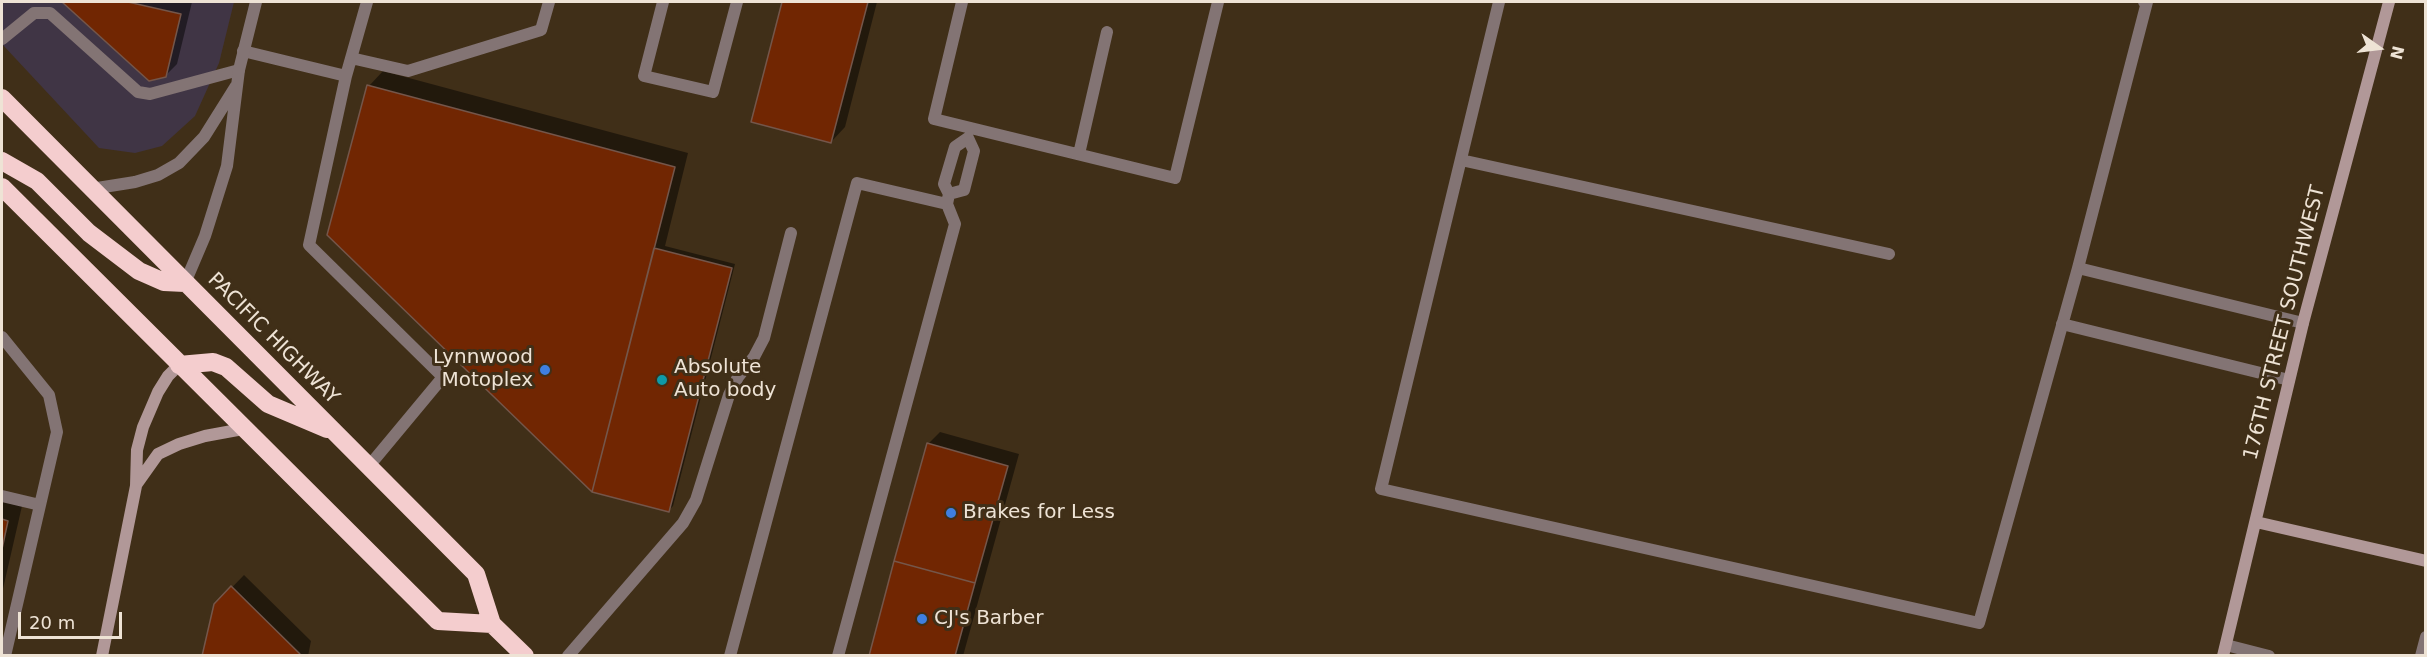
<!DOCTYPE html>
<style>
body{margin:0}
#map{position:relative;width:2427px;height:657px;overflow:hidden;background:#402f18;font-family:"DejaVu Sans",sans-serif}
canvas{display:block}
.frame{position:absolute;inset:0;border:3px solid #eee3d5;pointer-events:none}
.north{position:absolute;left:2349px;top:18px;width:60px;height:60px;-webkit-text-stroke:4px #402f18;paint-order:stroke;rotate:104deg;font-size:16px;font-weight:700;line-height:24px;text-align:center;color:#eee3d5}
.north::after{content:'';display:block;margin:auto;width:21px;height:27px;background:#eee3d5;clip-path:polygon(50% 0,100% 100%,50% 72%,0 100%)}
.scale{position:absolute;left:18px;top:612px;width:104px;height:27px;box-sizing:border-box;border:3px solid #eee3d5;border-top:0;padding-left:8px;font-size:18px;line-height:21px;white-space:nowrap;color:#eee3d5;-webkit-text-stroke:4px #402f18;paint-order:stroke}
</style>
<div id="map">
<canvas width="2427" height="657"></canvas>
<div class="frame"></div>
<div class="north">N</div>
<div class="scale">20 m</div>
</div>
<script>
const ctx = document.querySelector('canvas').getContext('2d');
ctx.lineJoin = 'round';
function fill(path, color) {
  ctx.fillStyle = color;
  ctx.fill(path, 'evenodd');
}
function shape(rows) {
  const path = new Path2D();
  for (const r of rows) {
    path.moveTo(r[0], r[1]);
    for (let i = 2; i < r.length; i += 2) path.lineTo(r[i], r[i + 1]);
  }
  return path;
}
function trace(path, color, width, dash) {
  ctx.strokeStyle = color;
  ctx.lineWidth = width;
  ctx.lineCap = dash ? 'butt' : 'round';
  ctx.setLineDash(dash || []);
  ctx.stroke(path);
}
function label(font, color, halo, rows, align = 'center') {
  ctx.font = font + ' "DejaVu Sans",sans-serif';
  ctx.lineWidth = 6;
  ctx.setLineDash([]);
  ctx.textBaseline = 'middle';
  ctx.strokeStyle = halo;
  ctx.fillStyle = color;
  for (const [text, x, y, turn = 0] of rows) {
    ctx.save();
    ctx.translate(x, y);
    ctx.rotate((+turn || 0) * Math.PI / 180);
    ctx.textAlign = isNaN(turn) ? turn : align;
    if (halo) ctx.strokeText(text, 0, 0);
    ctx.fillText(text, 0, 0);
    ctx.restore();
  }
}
const industrial = shape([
 [2,2,234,2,219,63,195,116,162,146,135,153,99,148,2,44]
]);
const shadow = shape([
 [65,2,192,2,177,64,165,76,149,80],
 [783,2,877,2,845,127,831,142,753,121],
 [383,71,688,153,665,246,735,264,673,506,669,510,369,86],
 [940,432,1019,454,963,656,870,656,928,444],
 [2,502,22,506,2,593],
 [244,575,311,641,308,656,203,656,215,605]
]);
const building = shape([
 [62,2,128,2,181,14,166,77,149,81,62,2],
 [782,2,868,2,831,143,751,122,782,2],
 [367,85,675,167,592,492,327,235,367,85],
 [654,248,732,268,669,512,592,492,654,248],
 [927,443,1008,466,975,583,894,561,927,443],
 [2,519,8,521,2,549,2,519],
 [894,561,975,583,955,656,869,656,894,561],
 [231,586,300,654,300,656,202,656,214,604,231,586]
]);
const lane = shape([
 [663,2,644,76,713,92,737,2],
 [962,2,934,119,1175,178,1218,2],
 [1499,2,1381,489,1979,623,2078,268,2147,2,2144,2],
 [2,39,34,13,50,13,138,92,150,94,239,70],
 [243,51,346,76,309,245,443,377,369,466],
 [351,58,408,71,541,30,549,2],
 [346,76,367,2],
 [1079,154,1107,32],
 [1461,160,1889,254],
 [947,204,949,194,944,184,955,147,968,138,974,151,964,190,949,194],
 [2078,268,2303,323],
 [2062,324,2289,380],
 [2,337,49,395,57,432,5,656],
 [2,496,40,505],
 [2226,645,2269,656],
 [568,656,683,523,696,500,729,395,738,377,754,357,764,338,791,233],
 [730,656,857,183,947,204,955,224,838,656],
 [2421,656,2426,637]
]);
const street = shape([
 [91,189,135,182,158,175,179,163,204,137,236,86],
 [185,283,205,236,227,166,239,70,256,2]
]);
const secondary = shape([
 [136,485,158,454,179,444,205,436,243,429],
 [2256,522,2426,561],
 [102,656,136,486,137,450,143,427,158,392,168,376,179,365],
 [2223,656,2303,323,2389,2]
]);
const highway = shape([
 [2,98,476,574,492,624,525,656],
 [2,161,37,181,89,233,139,271,164,282,185,283],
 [2,187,438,621,492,624],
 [179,365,213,362,226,367,268,404,327,429]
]);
const markers = [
 [545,370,6,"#3f7fe0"],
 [662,380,6,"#0f9aa8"],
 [951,513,6,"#3f7fe0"],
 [922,619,6,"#3f7fe0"]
];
const streetNames = [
 ["176TH STREET SOUTHWEST",2285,323,-76],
 ["PACIFIC HIGHWAY",273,339,45]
];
const poiNames = [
 ["Lynnwood",533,358,"right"],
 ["Motoplex",533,381,"right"],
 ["Absolute",674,368],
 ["Auto body",674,391],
 ["Brakes for Less",963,513],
 ["CJ's Barber",934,619]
];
fill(industrial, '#403545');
fill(shadow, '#0007');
fill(building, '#712602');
trace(building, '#74564a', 1.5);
trace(lane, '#837474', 12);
trace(street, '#837474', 12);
trace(secondary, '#b19898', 12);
trace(highway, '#f4cdce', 18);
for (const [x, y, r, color] of markers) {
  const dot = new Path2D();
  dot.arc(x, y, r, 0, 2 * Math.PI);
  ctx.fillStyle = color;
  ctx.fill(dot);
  trace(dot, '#402f18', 2);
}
label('20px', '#eee3d5', '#402f18', streetNames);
label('20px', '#eee3d5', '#402f18', poiNames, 'left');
</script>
